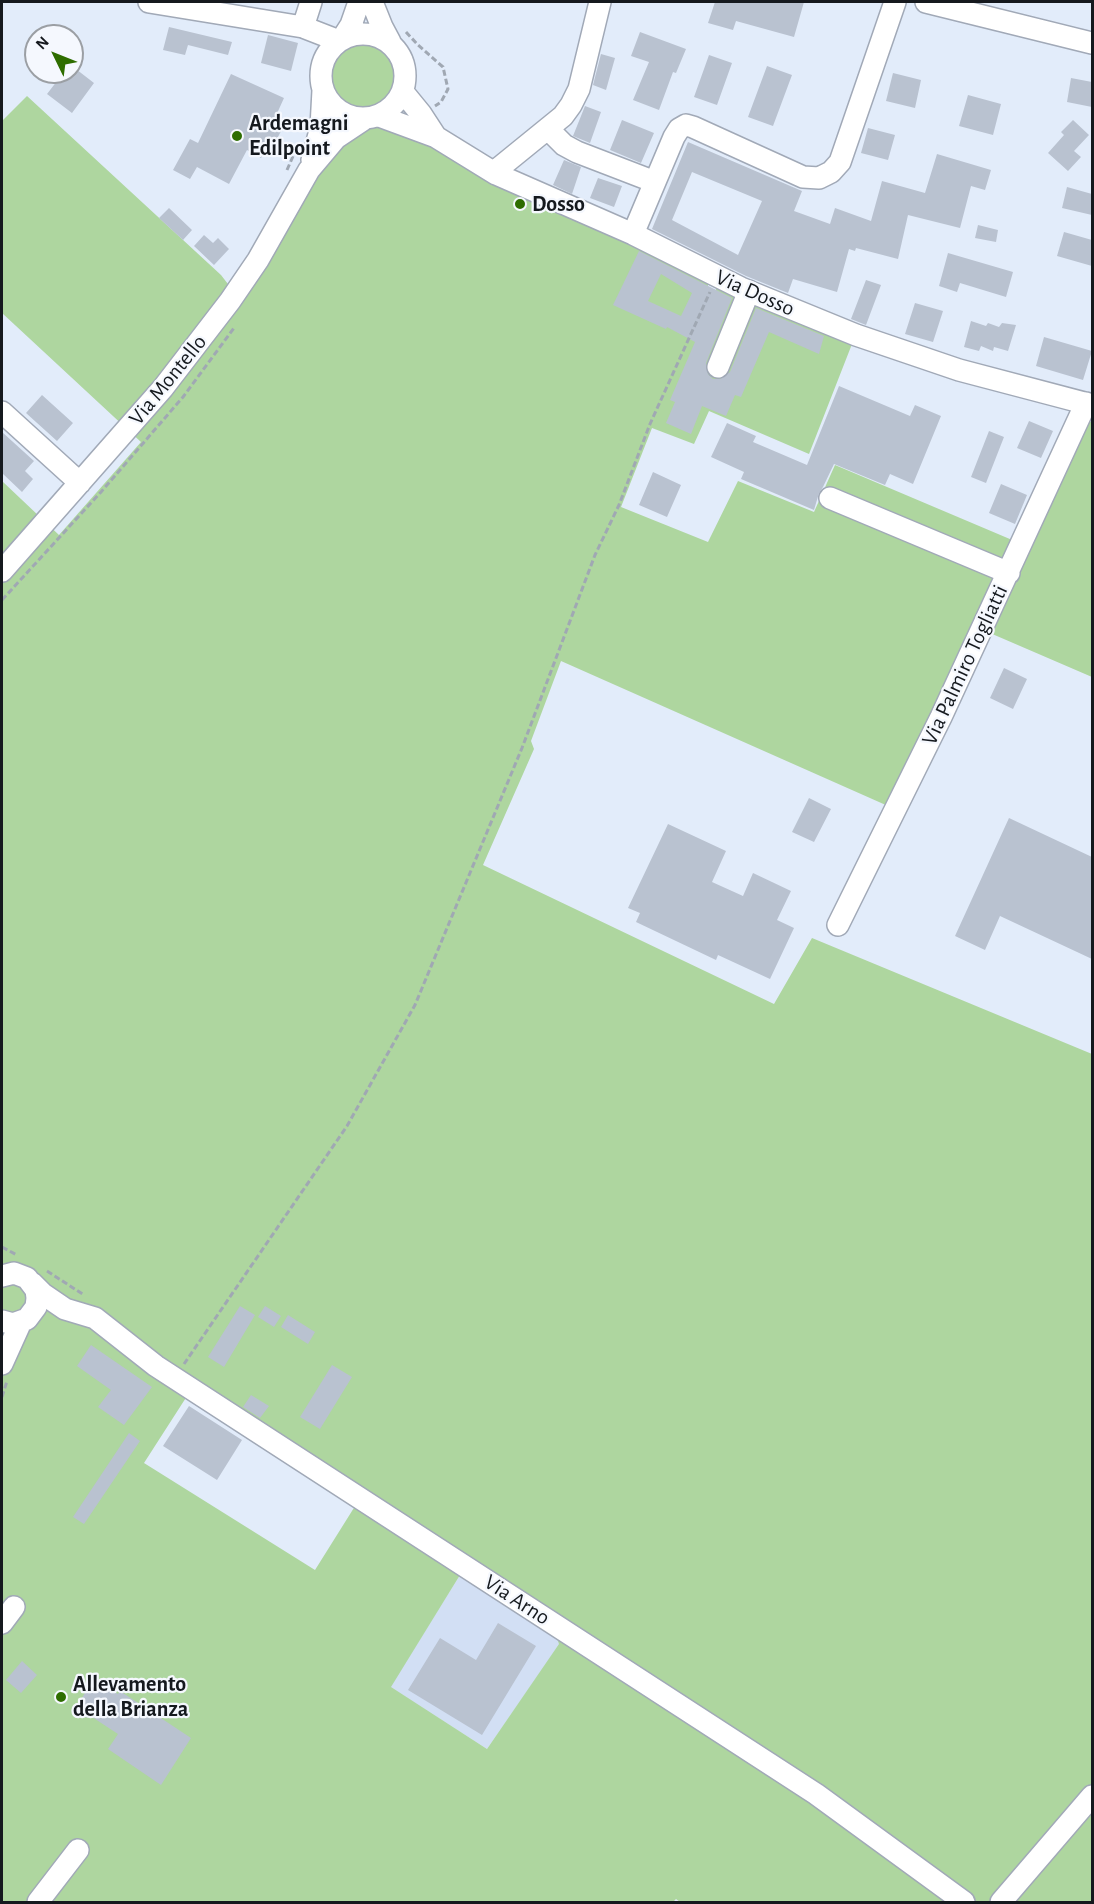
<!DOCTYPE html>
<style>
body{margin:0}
#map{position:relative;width:1094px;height:1904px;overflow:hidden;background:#e2ecfa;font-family:"Alegreya Sans",sans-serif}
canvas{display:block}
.frame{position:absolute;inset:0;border:3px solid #15191e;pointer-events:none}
.north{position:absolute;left:24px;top:24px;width:60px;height:60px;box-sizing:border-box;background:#f5f8fe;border:2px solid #9b9fa4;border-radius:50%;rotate:313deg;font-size:16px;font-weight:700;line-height:24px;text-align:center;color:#15191e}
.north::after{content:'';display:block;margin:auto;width:21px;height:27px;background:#2e6d00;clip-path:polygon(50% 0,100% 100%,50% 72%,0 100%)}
</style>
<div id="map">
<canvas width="1094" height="1904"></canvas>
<div class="frame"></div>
<div class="north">N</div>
</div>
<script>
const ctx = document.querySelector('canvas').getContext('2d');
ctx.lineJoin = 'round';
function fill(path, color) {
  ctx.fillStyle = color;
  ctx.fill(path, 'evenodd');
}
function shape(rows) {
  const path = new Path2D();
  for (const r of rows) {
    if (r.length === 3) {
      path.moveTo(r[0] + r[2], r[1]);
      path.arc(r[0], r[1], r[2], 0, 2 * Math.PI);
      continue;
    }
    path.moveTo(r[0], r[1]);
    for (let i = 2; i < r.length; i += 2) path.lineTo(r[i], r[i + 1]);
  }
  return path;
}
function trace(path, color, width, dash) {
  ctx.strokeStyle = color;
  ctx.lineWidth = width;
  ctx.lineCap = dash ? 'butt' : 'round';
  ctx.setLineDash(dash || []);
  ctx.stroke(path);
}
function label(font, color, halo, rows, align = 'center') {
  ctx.font = font + ' "Alegreya Sans",sans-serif';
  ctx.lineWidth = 4.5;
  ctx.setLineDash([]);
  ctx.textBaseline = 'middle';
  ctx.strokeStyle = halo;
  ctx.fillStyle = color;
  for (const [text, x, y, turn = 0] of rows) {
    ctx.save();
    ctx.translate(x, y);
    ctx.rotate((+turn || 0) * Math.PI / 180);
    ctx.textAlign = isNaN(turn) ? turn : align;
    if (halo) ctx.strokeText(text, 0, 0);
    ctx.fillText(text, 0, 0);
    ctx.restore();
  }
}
const built = shape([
 [460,1575,556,1636,560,1644,487,1749,390,1687]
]);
const green = shape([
 [362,42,372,43,388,53,394,61,397,80,395,90,383,105,374,109,356,111,409,135,479,174,710,281,685,335,693,339,719,283,852,344,809,454,709,411,694,444,652,428,621,507,708,542,738,481,814,512,835,465,1024,545,1081,420,1092,422,1092,677,976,627,888,806,561,661,531,741,534,749,483,865,774,1004,812,938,1092,1054,1092,1902,680,1902,676,1899,673,1902,2,1902,2,481,59,535,141,442,2,313,2,121,27,96,221,275,241,301,348,107,338,100,332,92,329,83,331,63,344,48],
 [189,1393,357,1503,315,1570,144,1463],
 [460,1575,556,1635,559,1644,487,1749,391,1687]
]);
const building = shape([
 [715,2,804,2,794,37,736,21,733,30,708,23],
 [169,27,232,42,228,55,188,45,185,55,163,50],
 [640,32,686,49,676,73,673,72,659,110,633,100,649,62,631,56],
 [268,35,298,43,291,71,261,63],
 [601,54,615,58,606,90,593,85],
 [709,55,732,63,717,105,694,97],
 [72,66,94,83,72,113,47,94,64,72,72,72],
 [767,66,792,75,773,126,748,117],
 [893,73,921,80,915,108,886,101],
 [231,74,284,98,274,120,284,125,274,145,269,143,261,158,247,150,229,184,197,167,190,179,173,170,190,139,198,143],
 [1071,78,1092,82,1092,107,1067,102],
 [968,95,1001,104,993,135,959,126],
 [585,106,601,112,590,143,573,136],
 [622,120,654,133,641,163,610,150],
 [1073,120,1089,135,1074,151,1081,157,1068,171,1048,153,1064,135,1061,132],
 [868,128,895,135,888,160,861,153],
 [688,142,802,191,794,211,830,224,835,208,871,221,882,181,925,193,937,154,991,170,985,190,971,186,960,228,908,215,898,259,856,248,855,251,849,249,837,292,793,279,788,293,746,276,652,229],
 [692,172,762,201,738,255,672,220],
 [564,160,581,167,572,194,553,185],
 [598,178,622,186,614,207,590,198],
 [1067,187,1092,194,1092,215,1062,208],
 [169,208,192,230,183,240,159,218],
 [978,225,998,230,996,242,975,238],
 [1064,232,1092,240,1092,266,1057,256],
 [204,235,213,243,218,238,229,249,214,265,194,246],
 [639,251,732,298,706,363,708,374,713,379,720,379,730,372,756,308,824,336,819,354,769,332,741,397,735,395,726,416,702,406,691,434,666,423,675,402,670,400,695,342,667,327,666,329,613,305],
 [661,274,692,293,681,316,648,301],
 [948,253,1013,272,1006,297,960,283,957,292,939,286],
 [866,280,881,285,866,325,851,319],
 [915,303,943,311,933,342,905,334],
 [971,321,986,326,988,323,999,327,1002,323,1016,325,1008,351,994,347,993,351,981,346,979,351,964,347],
 [1044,337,1092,351,1083,380,1036,366],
 [839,386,910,416,915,405,941,416,913,484,890,474,885,485,834,464,823,487,819,493,814,510,741,479,744,472,711,457,727,423,756,436,753,442,807,465],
 [42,395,73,423,57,441,26,413],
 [1029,421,1053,431,1041,458,1017,448],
 [989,431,1004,437,986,483,971,477],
 [2,432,34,461,25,471,33,479,22,492,2,473],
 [653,472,681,485,667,517,639,505],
 [1001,484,1027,495,1015,524,989,513],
 [1004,668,1027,679,1013,709,990,698],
 [809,798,831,809,814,842,792,832],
 [1009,818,1092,857,1092,959,1000,916,985,950,955,936],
 [668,824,726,851,712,882,743,896,753,873,791,891,777,920,794,928,770,979,718,955,716,960,636,922,640,913,628,908],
 [240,1306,255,1315,224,1367,208,1357],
 [265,1306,281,1316,274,1327,258,1317],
 [288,1315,315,1332,308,1344,281,1327],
 [91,1345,152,1387,124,1425,98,1407,111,1390,77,1366],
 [332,1365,352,1377,320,1429,300,1417],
 [251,1395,269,1406,260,1418,243,1407],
 [189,1406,242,1440,217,1480,163,1446],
 [129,1433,140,1441,84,1524,73,1517],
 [498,1623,536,1646,482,1735,408,1690,440,1638,476,1660],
 [22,1661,37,1675,21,1693,6,1680],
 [93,1679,118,1694,120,1691,191,1738,161,1785,108,1749,118,1734,89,1715,87,1718,75,1710]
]);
const path = shape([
 [406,32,418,45,443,67,448,89,441,102,435,106],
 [287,170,294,154],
 [2,600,101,492,183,397,234,328],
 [2,1247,17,1255],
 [47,1271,84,1295],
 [184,1364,347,1126,415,1005,522,748,595,555,619,505,650,424,710,292],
 [2,1397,7,1381]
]);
const minor = shape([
 [149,2,303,27,339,41],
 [372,2,382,27,390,42],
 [926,2,1092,43],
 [303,27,311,2],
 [363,76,42],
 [342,39,351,25,359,2],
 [403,92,421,114,436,137],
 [379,116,436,137,496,174,633,234,741,288,856,335,959,370,1092,405],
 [548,129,564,145,577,152,655,182],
 [312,160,321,127,323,90],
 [496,174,499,168,563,116,571,105,579,89,600,2],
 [633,234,674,137,679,129,686,125,693,127,803,177,819,178,831,172,840,162,895,2],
 [718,367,749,291],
 [2,412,80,483],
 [830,498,1009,573],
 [2,571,163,388,230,301,258,260,309,170,336,138,366,118],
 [838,925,941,717,1086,403],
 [2,1276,14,1273,27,1278,36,1290,37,1298,36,1307,27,1319,13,1324,2,1321],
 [32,1283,43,1294,65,1309,95,1318,156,1366,816,1794,964,1902],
 [2,1364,21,1322],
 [2,1623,14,1607],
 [38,1902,78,1850],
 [1001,1902,1092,1796]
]);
const markers = [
 [237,136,6,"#2e6d00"],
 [520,204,6,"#2e6d00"],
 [61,1697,6,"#2e6d00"]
];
const poiNames = [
 ["Ardemagni",249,123],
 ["Edilpoint",249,148],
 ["Dosso",532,204],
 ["Allevamento",73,1684],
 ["della Brianza",73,1709]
];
const streetNames = [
 ["Via Dosso",755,293,24],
 ["Via Montello",168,380,-51],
 ["Via Palmiro Togliatti",965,665,-65],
 ["Via Arno",517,1600,33]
];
fill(built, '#d2dff4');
fill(green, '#aed69f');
fill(building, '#b9c2d0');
trace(minor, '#a1a9b7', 24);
trace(path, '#a0a8b3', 3, [6, 3]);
trace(minor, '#fff', 21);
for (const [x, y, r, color] of markers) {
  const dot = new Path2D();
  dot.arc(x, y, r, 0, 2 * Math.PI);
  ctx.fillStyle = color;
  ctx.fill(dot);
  trace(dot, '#f5f8fe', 2);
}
label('bold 22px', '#15191e', '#f5f8fe', poiNames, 'left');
label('22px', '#15191e', '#f5f8fe', streetNames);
</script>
